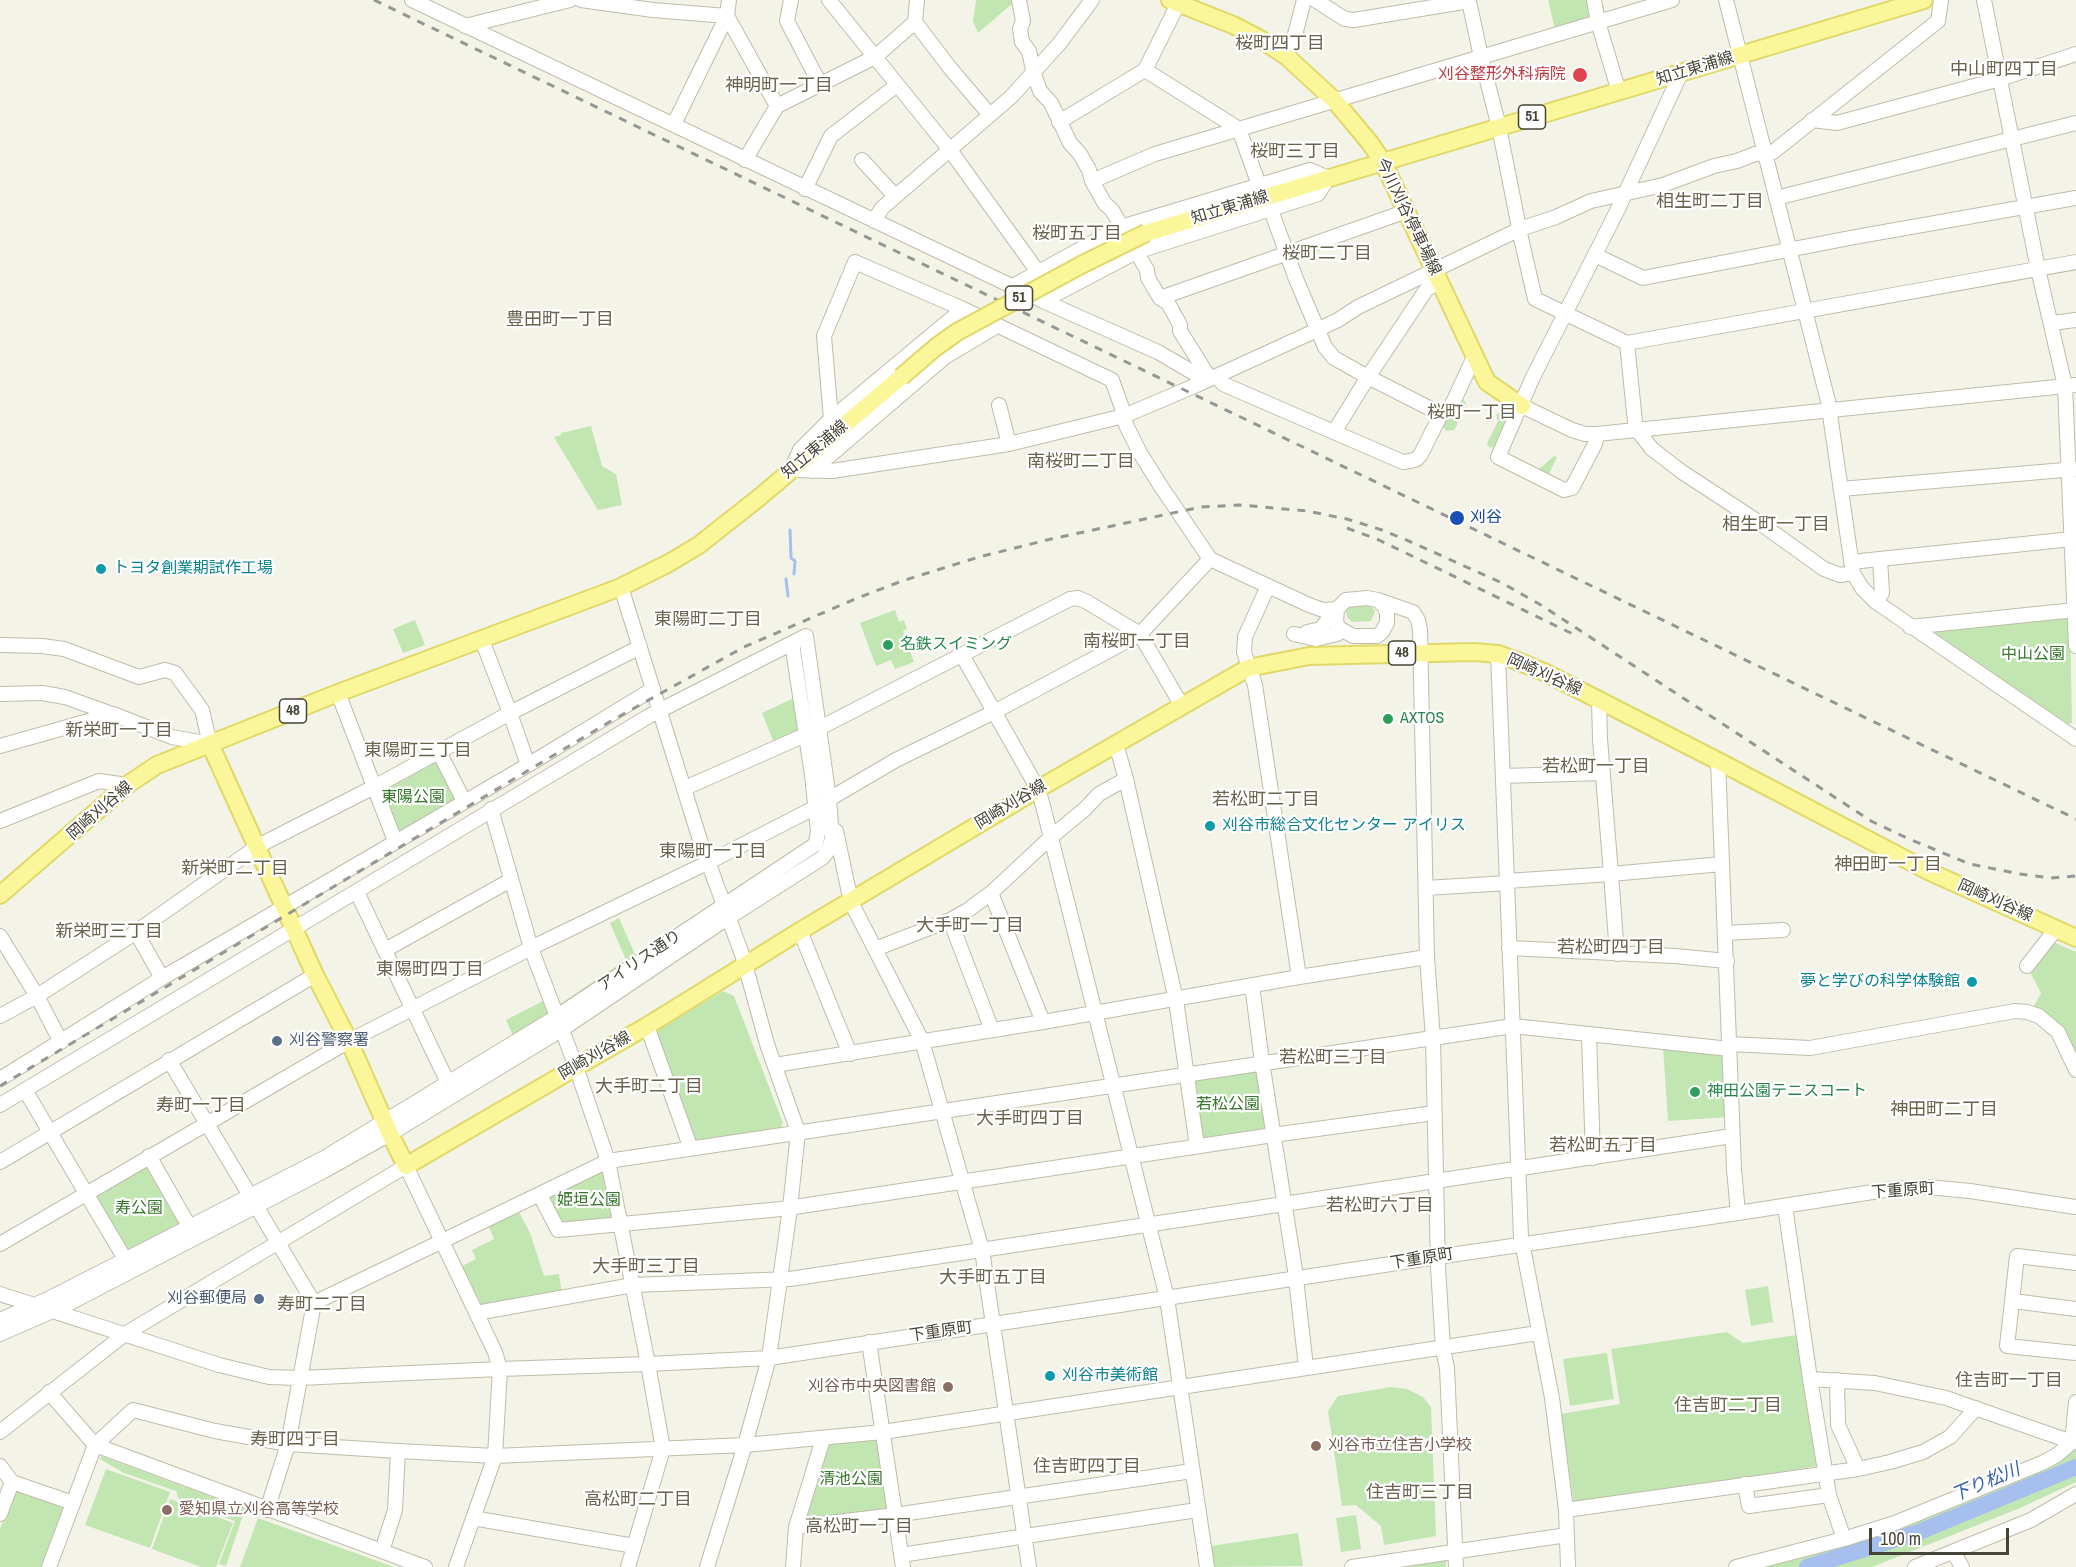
<!DOCTYPE html>
<meta charset="utf-8">
<style>
body{margin:0}
#map{position:relative;width:2076px;height:1567px;overflow:hidden;background:#f3f3e8;font-family:"Archivo Narrow",sans-serif}
canvas{display:block}
.scale{position:absolute;left:1869px;top:1528px;width:140px;height:27px;box-sizing:border-box;border:3px solid #464437;border-top:0;padding-left:8px;font-size:18px;line-height:21px;white-space:nowrap;color:#464437;-webkit-text-stroke:4px #fff;paint-order:stroke}
</style>
<div id="map">
<canvas width="2076" height="1567"></canvas>
<div class="scale">100 m</div>
</div>
<script>
const ctx = document.querySelector('canvas').getContext('2d');
ctx.lineJoin = 'round';
function fill(path, color) {
  ctx.fillStyle = color;
  ctx.fill(path, 'evenodd');
}
function shape(rows) {
  const path = new Path2D();
  for (const r of rows) {
    path.moveTo(r[0], r[1]);
    for (let i = 2; i < r.length; i += 2) path.lineTo(r[i], r[i + 1]);
  }
  return path;
}
function trace(path, color, width, dash) {
  ctx.strokeStyle = color;
  ctx.lineWidth = width;
  ctx.lineCap = dash ? 'butt' : 'round';
  ctx.setLineDash(dash || []);
  ctx.stroke(path);
}
function label(font, color, halo, rows, align = 'center') {
  ctx.font = font + ' "Archivo Narrow","Noto Sans JP",sans-serif';
  ctx.lineWidth = 4.5;
  ctx.setLineDash([]);
  ctx.textBaseline = 'middle';
  ctx.strokeStyle = halo;
  ctx.fillStyle = color;
  for (const [text, x, y, turn = 0] of rows) {
    ctx.save();
    ctx.translate(x, y);
    ctx.rotate((+turn || 0) * Math.PI / 180);
    ctx.textAlign = isNaN(turn) ? turn : align;
    if (halo) ctx.strokeText(text, 0, 0);
    ctx.fillText(text, 0, 0);
    ctx.restore();
  }
}
const green = shape([
 [976,0,1012,0,1013,3,978,33,973,21],
 [1548,0,1588,0,1591,18,1555,29],
 [1462,398,1466,403,1457,425,1454,430,1446,431,1442,425],
 [1501,411,1507,414,1507,422,1495,446,1491,448,1488,446,1487,443,1498,421,1496,415],
 [591,426,602,466,616,474,622,505,598,510,554,437,561,435,561,433],
 [1510,454,1517,461,1538,470,1554,456,1557,457,1548,476,1508,456],
 [1367,604,1371,606,1375,611,1371,621,1352,622,1347,617,1346,611,1351,606],
 [895,610,899,622,904,620,907,629,903,631,914,662,895,669,891,660,876,666,860,623],
 [2067,616,2070,618,2072,723,2068,724,1935,633,1938,627],
 [415,620,425,645,403,653,393,629],
 [796,697,800,731,774,743,762,713],
 [437,757,460,799,397,835,379,788],
 [619,918,637,959,562,1009,560,1004,626,960,610,923],
 [2053,942,2076,952,2076,1057,2064,1028,2034,1006,2041,993,2029,970],
 [723,991,734,996,783,1123,780,1129,694,1143,655,1032],
 [545,1000,550,1015,514,1038,506,1020],
 [1663,1048,1727,1055,1729,1117,1668,1121],
 [1257,1069,1267,1131,1199,1141,1190,1079],
 [148,1162,184,1224,127,1253,93,1194],
 [605,1169,615,1220,560,1225,547,1197],
 [518,1210,530,1233,544,1276,559,1274,562,1293,482,1306,462,1266,476,1259,472,1250,494,1239,488,1225],
 [1768,1286,1773,1322,1751,1326,1745,1290],
 [1727,1332,1743,1343,1797,1335,1818,1466,1574,1505,1561,1414,1620,1404,1611,1349],
 [1607,1353,1614,1399,1570,1406,1563,1359],
 [1391,1387,1407,1389,1423,1397,1431,1407,1436,1536,1384,1545,1381,1526,1356,1505,1342,1506,1328,1411,1338,1396],
 [879,1438,890,1510,802,1521,825,1445],
 [2076,1442,2076,1482,2020,1508,1872,1567,1736,1567,1840,1540],
 [101,1456,245,1509,226,1566,219,1564,235,1521,179,1501,176,1491,124,1473,100,1459],
 [106,1469,170,1492,150,1548,85,1525],
 [16,1488,68,1506,46,1567,0,1567,0,1529],
 [170,1499,233,1523,216,1567,201,1567,152,1549],
 [1356,1515,1361,1549,1341,1552,1336,1518],
 [258,1518,394,1567,240,1567],
 [1298,1533,1303,1566,1215,1567,1211,1546],
 [1446,1560,1446,1567,1399,1567]
]);
const stream = shape([
 [790,530,791,558,795,561,794,574],
 [786,579,788,596]
]);
const river = shape([
 [1807,1567,1919,1532,2076,1467]
]);
const minor = shape([
 [412,0,1043,301,1158,352,1199,376,1210,379],
 [581,0,653,10,727,16,729,0],
 [791,0,787,21,820,84],
 [917,0,915,22,875,57,950,150,1038,272],
 [1019,0,1023,21,1020,29,1022,42,1029,51,1034,74,1040,91,1051,103,1070,143,1080,154,1089,170,1092,181,1105,204,1112,210,1147,270,1148,278,1160,298,1168,303,1180,325,1180,331,1210,379],
 [1315,0,1345,19,1354,20,1469,1,1481,57,1672,0],
 [1594,0,1598,22,1619,92],
 [1726,0,1828,401,1853,573,1862,588,1876,602,2076,739],
 [1984,0,2038,269,2065,386,2076,646],
 [727,16,777,106,875,57,829,0],
 [915,22,950,68,990,115],
 [465,26,570,0],
 [1286,56,1296,31,1304,0],
 [1145,70,1239,129,1259,185],
 [1812,120,1837,123,2000,79,2076,54],
 [1059,122,1145,70,1180,0],
 [674,124,727,16],
 [745,160,777,106],
 [862,160,895,196],
 [1092,181,1155,154,1481,57,1499,127,1521,238,1535,299,1627,343,2076,262],
 [805,189,831,136,897,85],
 [1776,198,2076,123],
 [1271,210,1296,279,1325,347,1334,358,1368,377,1426,290,1439,281],
 [874,221,882,208,1011,97,1059,44,1092,0],
 [1595,255,1643,278,1855,237,2076,198],
 [1013,286,1121,227,1310,170,1328,178,1318,194,1136,252,1043,301],
 [1160,298,1407,211],
 [963,309,831,419,800,450,791,470,832,471,1009,444,1124,416,1199,384,1317,330,1338,320,1358,307,1520,229,1556,217,1591,201,1663,185,1714,166,1737,161,1755,154,1773,152,1938,21,1941,0],
 [2052,323,2076,320],
 [1627,343,1635,422,1638,431,1652,449,1682,472,1760,523,1824,569,1840,575,1853,573],
 [1217,376,1223,384,1403,462,1410,461,1417,459,1421,454,1441,414,1450,409,1474,357],
 [999,405,1009,444],
 [1522,406,1572,430,1585,434,1597,434,2076,385],
 [831,419,824,336,855,262,963,309,1112,380,1122,408,1126,425,1140,453,1160,485,1210,559,1309,605,1323,610,1337,609],
 [1334,432,1368,377,1441,414],
 [1597,434,1595,444,1572,488,1564,490,1498,457,1532,379,1618,209,1681,73],
 [812,471,945,357,997,326],
 [1841,489,2076,469],
 [1851,562,2072,539],
 [1268,586,1245,637,1244,652,1255,685,1299,977],
 [621,587,700,840,743,957,767,1044,798,1132,790,1208,769,1358,745,1445,707,1567],
 [1378,600,1385,607,1387,614,1387,623,1382,632,1377,636,1353,636,1339,628,1336,622,1337,609,1346,600,1367,598,1378,600,1413,612,1418,620,1420,630,1427,957,1433,1038,1438,1267,1443,1349,1447,1368,1456,1567],
 [1876,602,1882,593,1880,559],
 [1910,627,2075,610],
 [1307,632,1321,629,1326,622],
 [1294,634,1316,639,1337,634],
 [482,640,510,713,528,765],
 [0,645,42,646,64,649,139,677,165,670,175,673,202,710,210,744,172,737,113,714,0,746],
 [1498,654,1521,1237,1552,1398,1566,1510,1568,1567],
 [962,655,1038,789,1043,806,1167,1298,1207,1567],
 [338,693,395,841],
 [0,694,42,693,65,697,112,714],
 [1182,706,1140,634,1210,559],
 [1116,744,1126,779,1176,1000,1197,1146],
 [439,752,464,801],
 [1718,761,1734,1169,1738,1213],
 [1503,776,1603,773],
 [491,809,531,948,576,1067,608,1161,648,1364,663,1449,628,1567],
 [0,821,99,781,127,785],
 [836,831,851,902,922,1041,982,1250,1029,1567],
 [1507,881,1611,874,1600,739,1599,700],
 [1426,888,1507,883],
 [357,892,448,1083],
 [991,893,1043,1022],
 [950,920,992,1030],
 [800,931,850,1054],
 [136,932,162,978],
 [1725,933,1783,930],
 [0,936,37,996,61,1042],
 [1509,948,1675,956,1727,961],
 [875,949,950,920,968,910,991,893,1051,837,1085,809,1099,794,1126,779],
 [385,950,511,880],
 [1617,954,1611,874,1722,864],
 [2027,966,2056,929],
 [1252,985,1262,1062,1295,1270,1306,1367],
 [0,1016,37,996,130,936,258,846,374,787,510,713,640,647],
 [647,1026,691,1149],
 [1589,1035,1593,1158],
 [1730,1044,1810,1048,2015,1011,2027,1012,2039,1016,2058,1032,2076,1070],
 [169,1060,314,1303,608,1161,1513,1026,1730,1049],
 [775,1065,1043,1022,1299,977,1427,957],
 [0,1079,162,978,528,765,653,689],
 [25,1090,125,1259],
 [0,1105,649,716,806,636,829,799,832,838,829,850,822,858,720,923,561,1030,390,1134,322,1172,64,1306,0,1334],
 [149,1156,189,1226],
 [0,1162,315,975],
 [540,1195,558,1230,781,1209,1273,1135,1434,1113],
 [1785,1206,1810,1379],
 [0,1244,349,1041,537,945,709,862,814,808,896,760,994,712,1140,634,1087,602,1078,598,1070,599,812,732,685,788],
 [2076,1263,2017,1256,2007,1346,2076,1353],
 [0,1294,219,1365,269,1377,299,1378,500,1369,648,1364,769,1358,1437,1257,1738,1213,1892,1189,1928,1187,1970,1191,2076,1207],
 [2013,1301,2076,1309],
 [476,1313,633,1285,790,1279,1732,1136],
 [0,1320,46,1300,324,1158,556,1017,816,844,818,831,812,775,792,643],
 [869,1342,903,1567],
 [1837,1380,1838,1425,1858,1469],
 [49,1392,95,1445,425,1567],
 [0,1432,125,1334,406,1166,495,1352,500,1369,495,1456,456,1567],
 [0,1466,12,1482,73,1503],
 [1745,1484,1749,1506,1829,1495],
 [267,1510,288,1444,314,1303],
 [1566,1510,1858,1469,1890,1462,1923,1452,1950,1437,1976,1408],
 [0,1514,12,1482],
 [473,1518,634,1546],
 [796,1527,895,1515,1192,1471],
 [1844,1539,1829,1495,1810,1379,1875,1383,1946,1398,2072,1442,2076,1402],
 [382,1551,395,1510,398,1451],
 [1954,1553,1962,1567],
 [901,1555,1197,1510],
 [49,1567,95,1445,133,1410,215,1431,288,1444,398,1451,495,1456,745,1445,883,1432,1538,1333],
 [793,1567,796,1527,823,1439],
 [1352,1567,1567,1535],
 [1736,1567,1844,1539,1895,1523,2042,1463,2057,1455,2072,1442,2076,1442],
 [1915,1567,2031,1520,2076,1494]
]);
const major = shape([
 [1170,0,1233,25,1260,39,1286,56,1335,101,1370,143,1383,162,1487,382,1522,406],
 [1146,233,1924,0],
 [210,744,315,975,349,1041,390,1134,406,1166,647,1026,800,931,1038,789,1248,668,1309,656,1474,652,1498,654,1520,662,1546,673,1718,761,1928,871,2076,938],
 [0,895,127,785,157,765,338,693,621,587,669,563,699,545,761,496,901,377]
]);
const rail = shape([
 [374,0,2076,819],
 [1347,528,1379,540,1575,635],
 [0,1086,611,721,744,647,855,599,902,581,979,557,1051,539,1201,507,1240,505,1307,511,1347,519,1382,530,1411,542,1502,583,1541,605,1871,821,1909,839,1970,864,2020,874,2050,878,2076,876]
]);
const majorBridge = shape([
 [901,377,936,347,957,332,1083,264,1146,233]
]);
const markers = [
 [1580,75,8,"#e0444e"],
 [1457,518,8,"#1a4fb4"],
 [101,569,6,"#0f9aa8"],
 [888,645,6,"#2e9e5b"],
 [1388,719,6,"#2e9e5b"],
 [1210,826,6,"#0f9aa8"],
 [1972,982,6,"#0f9aa8"],
 [277,1041,6,"#5c6f8a"],
 [1695,1092,6,"#2e9e5b"],
 [259,1299,6,"#5c6f8a"],
 [1050,1376,6,"#0f9aa8"],
 [948,1387,6,"#8d6e63"],
 [1316,1446,6,"#8d6e63"],
 [167,1510,6,"#8d6e63"]
];
const shields = [
 [1532,117,27],
 [1019,298,27],
 [1402,653,27],
 [293,711,27]
];
const shieldNames = [
 ["51",1532,117],
 ["51",1019,298],
 ["48",1402,653],
 ["48",293,711]
];
const streetNames = [
 ["知立東浦線",1695,69,-17],
 ["知立東浦線",1230,208,-17],
 ["今川刈谷停車場線",1408,217,64],
 ["知立東浦線",815,450,-40],
 ["岡崎刈谷線",1544,675,24],
 ["岡崎刈谷線",1011,805,-31],
 ["岡崎刈谷線",100,811,-41],
 ["岡崎刈谷線",1995,901,24],
 ["アイリス通り",640,961,-34],
 ["岡崎刈谷線",595,1056,-30],
 ["下重原町",1903,1191,-4],
 ["下重原町",1422,1259,-9],
 ["下重原町",941,1332,-8]
];
const healthNames = [
 ["刈谷整形外科病院",1566,75]
];
const transitNames = [
 ["刈谷",1470,518]
];
const cultureNames = [
 ["トヨタ創業期試作工場",113,569],
 ["刈谷市総合文化センター アイリス",1222,826],
 ["夢と学びの科学体験館",1960,982,"right"],
 ["刈谷市美術館",1062,1376]
];
const leisureNames = [
 ["名鉄スイミング",900,645],
 ["AXTOS",1400,719],
 ["神田公園テニスコート",1707,1092]
];
const parkNames = [
 ["中山公園",2033,655],
 ["東陽公園",413,798],
 ["若松公園",1228,1105],
 ["姫垣公園",589,1201],
 ["寿公園",139,1209],
 ["清池公園",851,1480]
];
const serviceNames = [
 ["刈谷警察署",289,1041],
 ["刈谷郵便局",247,1299,"right"]
];
const educationNames = [
 ["刈谷市中央図書館",936,1387,"right"],
 ["刈谷市立住吉小学校",1328,1446],
 ["愛知県立刈谷高等学校",179,1510]
];
const neighbourhoodNames = [
 ["桜町四丁目",1280,44],
 ["中山町四丁目",2004,70],
 ["神明町一丁目",779,86],
 ["桜町三丁目",1295,152],
 ["相生町二丁目",1710,202],
 ["桜町五丁目",1077,234],
 ["桜町二丁目",1327,254],
 ["豊田町一丁目",560,320],
 ["桜町一丁目",1472,413],
 ["南桜町二丁目",1081,462],
 ["相生町一丁目",1776,525],
 ["東陽町二丁目",708,620],
 ["南桜町一丁目",1137,642],
 ["新栄町一丁目",119,731],
 ["東陽町三丁目",418,751],
 ["若松町一丁目",1596,767],
 ["若松町二丁目",1266,800],
 ["東陽町一丁目",713,852],
 ["神田町一丁目",1888,865],
 ["新栄町二丁目",235,869],
 ["大手町一丁目",970,926],
 ["新栄町三丁目",109,932],
 ["若松町四丁目",1611,948],
 ["東陽町四丁目",430,970],
 ["若松町三丁目",1333,1058],
 ["大手町二丁目",649,1087],
 ["寿町一丁目",201,1106],
 ["神田町二丁目",1944,1110],
 ["大手町四丁目",1030,1119],
 ["若松町五丁目",1603,1146],
 ["若松町六丁目",1380,1206],
 ["大手町三丁目",646,1267],
 ["大手町五丁目",993,1278],
 ["寿町二丁目",322,1305],
 ["住吉町一丁目",2009,1381],
 ["住吉町二丁目",1728,1406],
 ["寿町四丁目",295,1440],
 ["住吉町四丁目",1087,1467],
 ["住吉町三丁目",1420,1493],
 ["高松町二丁目",638,1500],
 ["高松町一丁目",859,1527]
];
const waterNames = [
 ["下り松川",1986,1483,-23]
];
fill(green, '#c2e6b2');
trace(stream, '#a6bfee', 3);
trace(river, '#a6bfee', 16);
trace(minor, '#bfbcaa', 16);
trace(major, '#e0d969', 20);
trace(minor, '#fff', 14);
trace(major, '#fbf699', 16);
trace(rail, '#969696', 3, [8, 8]);
trace(majorBridge, '#e0d969', 20, []);
trace(majorBridge, '#fbf699', 16);
for (const [x, y, r, color] of markers) {
  const dot = new Path2D();
  dot.arc(x, y, r, 0, 2 * Math.PI);
  ctx.fillStyle = color;
  ctx.fill(dot);
  trace(dot, '#fff', 2);
}
for (const [x, y, w] of shields) {
  const box = new Path2D();
  box.roundRect(x - w / 2, y - 12, w, 24, 4.5);
  ctx.fillStyle = '#fff';
  ctx.fill(box);
  trace(box, '#464437', 1.5);
}
label('bold 15px', '#464437', null, shieldNames);
label('16px', '#464437', '#fff', streetNames);
label('16px', '#be3a42', '#fff', healthNames, 'right');
label('16px', '#164399', '#fff', transitNames, 'left');
label('16px', '#0d838f', '#fff', cultureNames, 'left');
label('16px', '#27864d', '#fff', leisureNames, 'left');
label('16px', '#36772b', '#fff', parkNames);
label('16px', '#4e5e75', '#fff', serviceNames, 'left');
label('16px', '#785e54', '#fff', educationNames, 'left');
label('18px', '#69644e', '#fff', neighbourhoodNames);
label('italic 18px', '#335daf', '#fff', waterNames);
</script>
